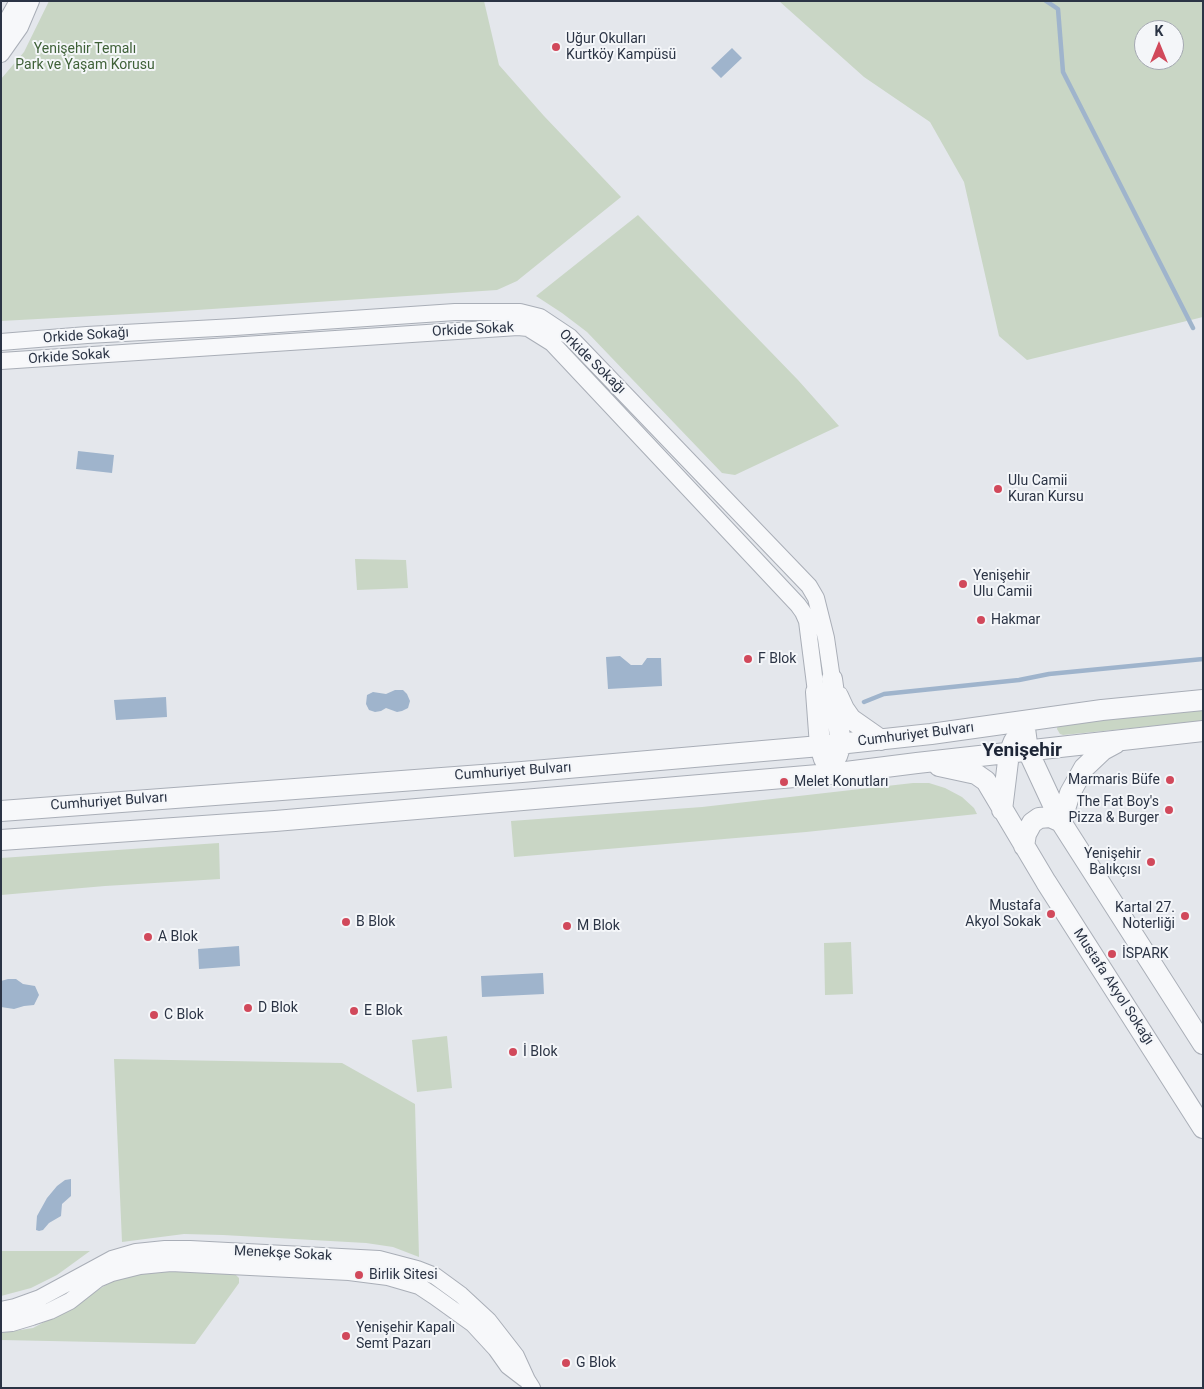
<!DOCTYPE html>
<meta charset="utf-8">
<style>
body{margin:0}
#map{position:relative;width:1204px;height:1389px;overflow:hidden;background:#e4e7ec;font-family:Roboto,sans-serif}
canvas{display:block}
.frame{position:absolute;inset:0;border:2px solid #2b3445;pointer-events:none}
.north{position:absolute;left:1134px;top:20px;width:50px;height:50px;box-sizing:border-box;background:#f4f6f9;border:1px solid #a4a8b1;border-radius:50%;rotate:0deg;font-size:14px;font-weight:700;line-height:20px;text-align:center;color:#2b3445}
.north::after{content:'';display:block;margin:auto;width:18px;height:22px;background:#d1495b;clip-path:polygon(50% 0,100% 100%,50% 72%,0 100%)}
</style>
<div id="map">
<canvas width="1204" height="1389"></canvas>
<div class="frame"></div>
<div class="north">K</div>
</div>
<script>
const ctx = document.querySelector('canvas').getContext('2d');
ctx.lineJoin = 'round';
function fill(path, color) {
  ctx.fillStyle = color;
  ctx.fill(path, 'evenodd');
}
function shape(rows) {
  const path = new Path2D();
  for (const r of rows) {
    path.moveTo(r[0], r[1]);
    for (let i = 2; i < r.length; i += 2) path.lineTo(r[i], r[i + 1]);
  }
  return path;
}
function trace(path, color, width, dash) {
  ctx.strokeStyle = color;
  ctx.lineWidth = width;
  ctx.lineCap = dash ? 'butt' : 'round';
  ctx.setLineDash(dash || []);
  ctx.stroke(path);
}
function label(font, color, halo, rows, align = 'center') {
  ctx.font = font + ' Roboto,sans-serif';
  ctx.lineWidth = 4;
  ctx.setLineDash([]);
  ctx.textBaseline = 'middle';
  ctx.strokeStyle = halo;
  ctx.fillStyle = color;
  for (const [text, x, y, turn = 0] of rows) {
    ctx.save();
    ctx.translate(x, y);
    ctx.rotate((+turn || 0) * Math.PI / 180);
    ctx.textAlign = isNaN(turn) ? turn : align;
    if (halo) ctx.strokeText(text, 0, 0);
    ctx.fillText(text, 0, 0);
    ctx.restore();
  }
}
const green = shape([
 [49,1,484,1,499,65,544,116,621,197,517,281,497,290,167,312,1,321,1,79,24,52],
 [779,1,1203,1,1203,317,1027,360,999,336,964,182,930,122,864,77],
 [1144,30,1174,30,1174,60,1144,60],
 [638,215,798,380,839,426,735,475,722,473,587,332,562,313,536,296],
 [355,559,406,560,408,588,357,590],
 [1203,707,1203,721,1063,735,1060,734,1057,729,1058,723],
 [913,783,929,783,945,788,962,797,974,808,977,814,806,832,514,857,511,821,702,807],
 [219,843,220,879,105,886,1,895,1,858],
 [851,942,853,994,825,995,824,943],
 [447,1036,452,1088,417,1092,412,1040],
 [114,1059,342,1063,415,1104,419,1257,393,1247,366,1243,223,1235,184,1234,122,1242],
 [1,1251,90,1251,57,1275,31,1288,1,1296],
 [160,1270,234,1273,239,1278,239,1283,195,1344,1,1340,1,1333,33,1328,65,1311,109,1283,122,1278]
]);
const water = shape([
 [732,48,742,58,721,78,711,68],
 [78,451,114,455,112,473,76,469],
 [620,656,631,665,642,665,647,658,661,658,662,686,608,689,606,657],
 [395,690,403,690,407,694,410,701,408,708,402,711,397,712,386,708,381,711,375,712,369,710,366,704,367,695,373,692,386,694],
 [166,697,167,717,116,720,114,700],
 [239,946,240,966,199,969,198,949],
 [543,973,544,994,482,997,481,976],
 [8,979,16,979,23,984,35,986,39,995,34,1005,24,1006,14,1009,1,1007,1,981],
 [71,1179,71,1196,62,1204,61,1216,49,1223,43,1230,39,1231,36,1230,37,1216,47,1198,57,1186,65,1180]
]);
const stream = shape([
 [1046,1,1058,9,1063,72,1193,328],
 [864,702,884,694,1019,680,1049,674,1203,659]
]);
const minor = shape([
 [1,31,18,1],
 [1,54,20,27,31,1],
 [1,342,87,335,235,327,455,312,520,312,540,317,570,337,809,586,816,598,826,638,832,679],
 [1,361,518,327,528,328,552,343,798,605,803,612,807,621,816,692],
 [1,1310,15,1307,40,1298,112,1259,136,1252,165,1249,190,1249,379,1259,417,1269,435,1276,461,1295,488,1320,516,1356,527,1380,532,1388],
 [1,1324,12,1323,32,1317,50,1311,70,1301,98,1279,112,1273,140,1266,171,1263,349,1272,388,1277,419,1286,434,1296,473,1324,496,1349,508,1366,525,1379]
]);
const tertiary = shape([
 [832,679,841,744,837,756],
 [816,692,820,746,824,759],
 [838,696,844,709,851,719,881,740],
 [1024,721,1028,751,1061,822,1203,1044],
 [939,766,976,774,986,781,1046,882,1203,1128],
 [1002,810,1009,753,1014,741],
 [1,811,522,772,820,746,931,734,1102,710,1203,700],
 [1061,822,1070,793,1084,768,1103,750,1116,743],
 [1,840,275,821,830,774,917,763,1203,731],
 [1024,846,1026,834,1032,823,1039,818,1050,817,1061,822]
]);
const markers = [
 [556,47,5,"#d1495b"],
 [998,489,5,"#d1495b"],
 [963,584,5,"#d1495b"],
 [981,620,5,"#d1495b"],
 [748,659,5,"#d1495b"],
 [1170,780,5,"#d1495b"],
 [784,782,5,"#d1495b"],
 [1169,810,5,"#d1495b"],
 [1151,862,5,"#d1495b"],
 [1051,914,5,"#d1495b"],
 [1185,916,5,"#d1495b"],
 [346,922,5,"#d1495b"],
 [567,926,5,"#d1495b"],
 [148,937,5,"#d1495b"],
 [1112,954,5,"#d1495b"],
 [248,1008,5,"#d1495b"],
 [354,1011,5,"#d1495b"],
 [154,1015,5,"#d1495b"],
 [513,1052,5,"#d1495b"],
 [359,1275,5,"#d1495b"],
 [346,1336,5,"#d1495b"],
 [566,1363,5,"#d1495b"]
];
const poiNames = [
 ["Uğur Okulları",566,39],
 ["Kurtköy Kampüsü",566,55],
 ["Ulu Camii",1008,481],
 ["Kuran Kursu",1008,497],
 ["Yenişehir",973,576],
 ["Ulu Camii",973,592],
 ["Hakmar",991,620],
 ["F Blok",758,659],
 ["Marmaris Büfe",1160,780,"right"],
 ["Melet Konutları",794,782],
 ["The Fat Boy's",1159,802,"right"],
 ["Pizza & Burger",1159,818,"right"],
 ["Yenişehir",1141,854,"right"],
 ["Balıkçısı",1141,870,"right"],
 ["Mustafa",1041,906,"right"],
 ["Akyol Sokak",1041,922,"right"],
 ["Kartal 27.",1175,908,"right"],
 ["Noterliği",1175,924,"right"],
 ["B Blok",356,922],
 ["M Blok",577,926],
 ["A Blok",158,937],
 ["İSPARK",1122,954],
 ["D Blok",258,1008],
 ["E Blok",364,1011],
 ["C Blok",164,1015],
 ["İ Blok",523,1052],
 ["Birlik Sitesi",369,1275],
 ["Yenişehir Kapalı",356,1328],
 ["Semt Pazarı",356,1344],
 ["G Blok",576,1363]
];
const parkNames = [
 ["Yenişehir Temalı",85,49],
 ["Park ve Yaşam Korusu",85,65]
];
const streetNames = [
 ["Orkide Sokak",473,330,-3],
 ["Orkide Sokağı",86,336,-4],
 ["Orkide Sokak",69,357,-4],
 ["Orkide Sokağı",592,362,44],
 ["Cumhuriyet Bulvarı",916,735,-7],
 ["Cumhuriyet Bulvarı",513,772,-4],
 ["Cumhuriyet Bulvarı",109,802,-4],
 ["Mustafa Akyol Sokağı",1113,987,57],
 ["Menekşe Sokak",283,1254,3]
];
const districtNames = [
 ["Yenişehir",1022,751]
];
fill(green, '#c9d6c5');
fill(water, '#9fb4cc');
trace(stream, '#9fb4cc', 4.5);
trace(minor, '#a9aeb7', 18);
trace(tertiary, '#a9aeb7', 22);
trace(minor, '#f7f8fa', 16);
trace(tertiary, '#f7f8fa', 20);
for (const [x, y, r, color] of markers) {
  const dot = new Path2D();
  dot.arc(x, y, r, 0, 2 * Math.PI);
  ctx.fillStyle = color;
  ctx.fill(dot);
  trace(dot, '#f4f6f9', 2);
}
label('14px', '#2b3445', '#f4f6f9', poiNames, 'left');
label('14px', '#3f6138', '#f4f6f9', parkNames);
label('14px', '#2b3445', '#f4f6f9', streetNames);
label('bold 19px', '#1d2536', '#f4f6f9', districtNames);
</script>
